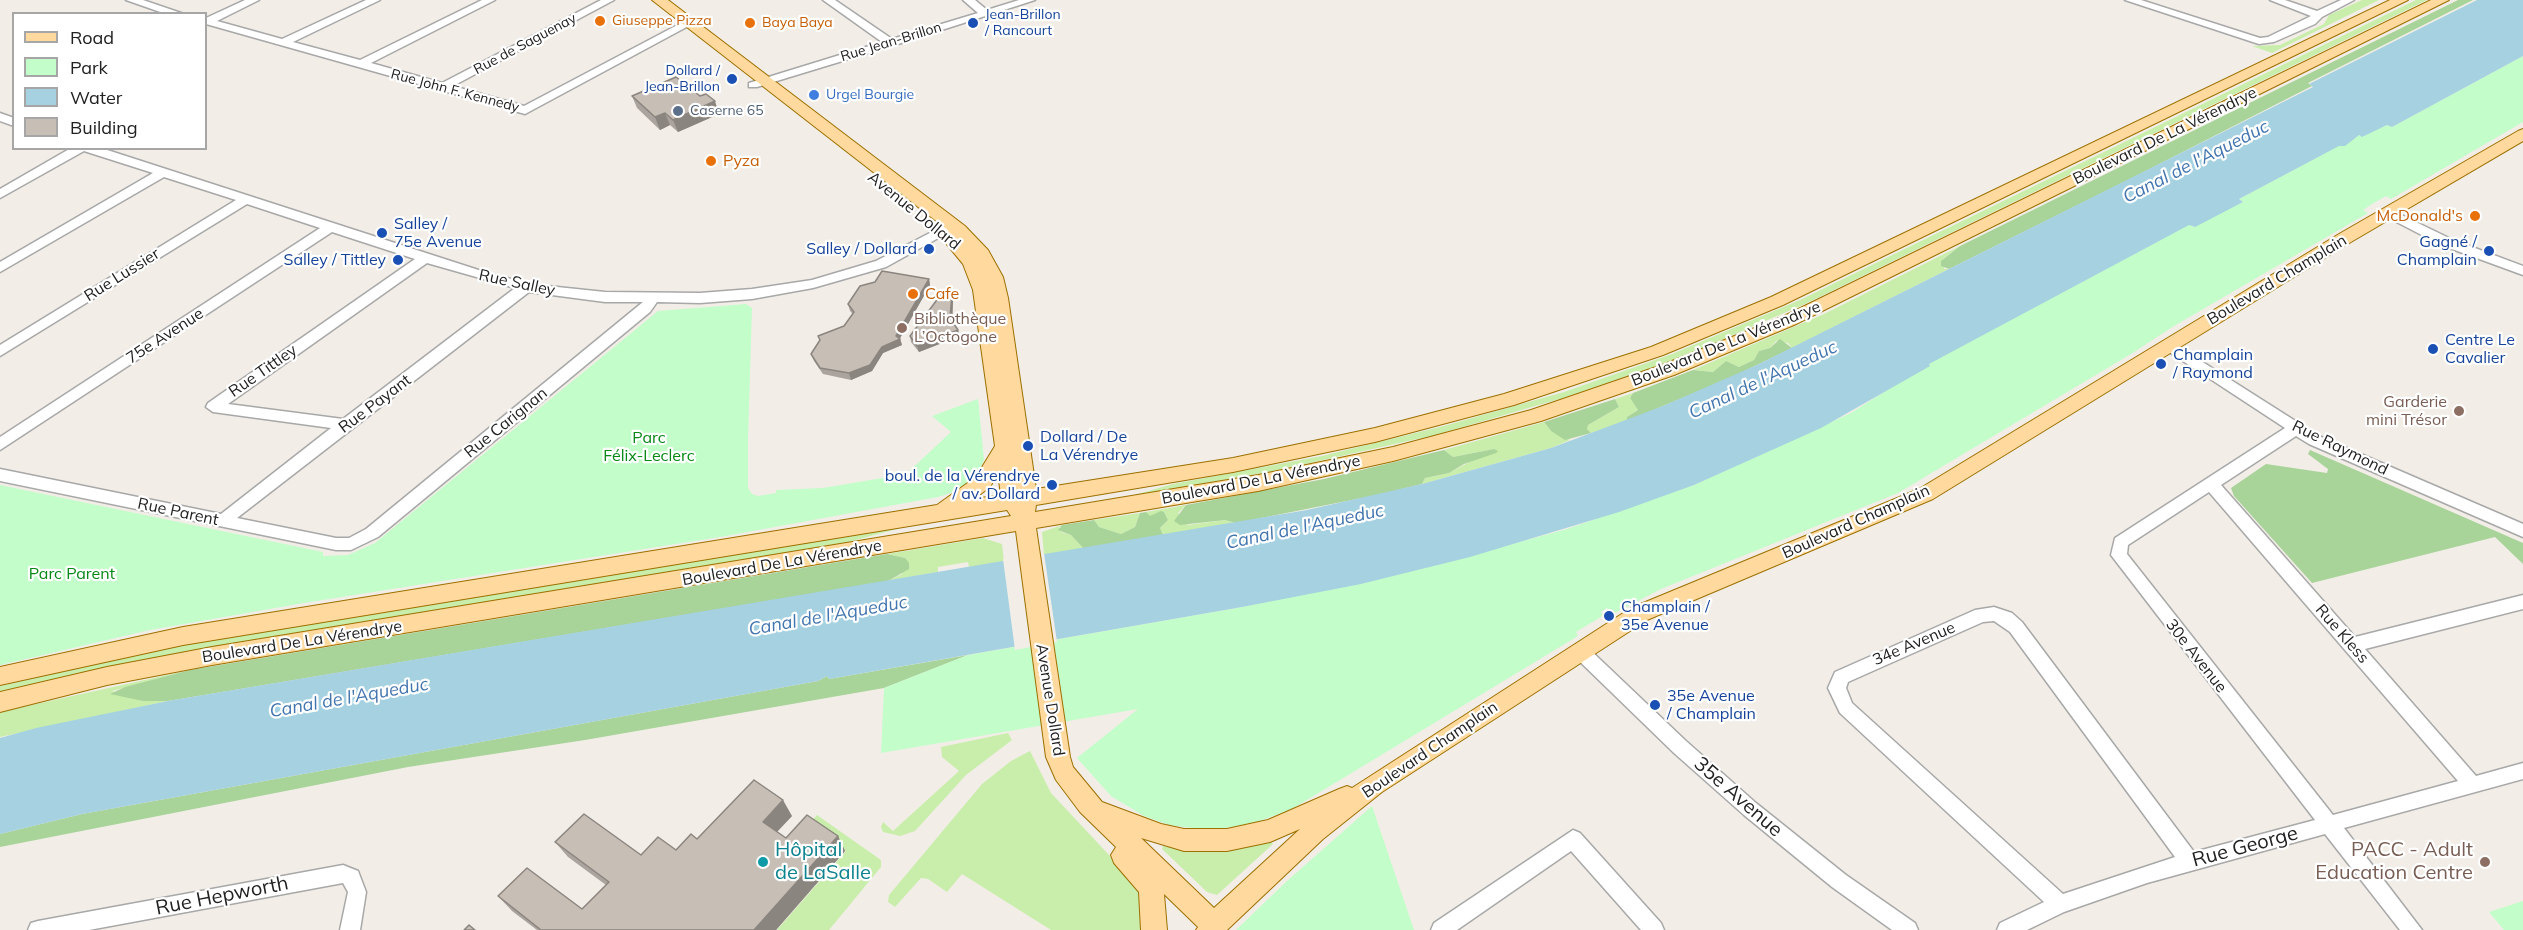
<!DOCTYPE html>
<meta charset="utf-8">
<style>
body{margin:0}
#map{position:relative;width:2523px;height:930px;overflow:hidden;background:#f2eee7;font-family:Mulish,sans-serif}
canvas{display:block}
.legend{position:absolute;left:12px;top:12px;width:195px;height:138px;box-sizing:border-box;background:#fff;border:2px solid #a6a6a6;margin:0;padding:8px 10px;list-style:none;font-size:18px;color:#212121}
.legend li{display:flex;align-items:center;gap:12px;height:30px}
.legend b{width:30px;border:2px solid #a6a6a6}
</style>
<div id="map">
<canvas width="2523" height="930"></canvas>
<ul class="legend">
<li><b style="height:8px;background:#ffd99e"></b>Road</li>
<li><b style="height:16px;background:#c3fdca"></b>Park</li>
<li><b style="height:16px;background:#a5d1e1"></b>Water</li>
<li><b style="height:16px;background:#c7beb6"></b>Building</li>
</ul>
</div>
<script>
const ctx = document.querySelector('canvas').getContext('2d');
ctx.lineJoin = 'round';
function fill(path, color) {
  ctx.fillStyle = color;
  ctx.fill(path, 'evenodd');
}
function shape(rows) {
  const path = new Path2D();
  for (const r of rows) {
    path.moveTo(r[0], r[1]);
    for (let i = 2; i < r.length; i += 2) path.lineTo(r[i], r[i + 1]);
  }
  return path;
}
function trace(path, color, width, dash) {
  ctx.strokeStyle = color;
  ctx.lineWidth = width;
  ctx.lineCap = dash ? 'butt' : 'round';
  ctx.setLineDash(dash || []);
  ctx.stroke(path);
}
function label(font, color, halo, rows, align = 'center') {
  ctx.font = font + ' Mulish,sans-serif';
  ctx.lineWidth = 4.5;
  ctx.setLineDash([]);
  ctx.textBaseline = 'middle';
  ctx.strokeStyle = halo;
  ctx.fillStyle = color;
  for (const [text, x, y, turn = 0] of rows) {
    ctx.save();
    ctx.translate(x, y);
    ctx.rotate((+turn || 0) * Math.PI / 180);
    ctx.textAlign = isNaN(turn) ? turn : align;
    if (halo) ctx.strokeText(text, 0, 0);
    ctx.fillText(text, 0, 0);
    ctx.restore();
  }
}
const grass = shape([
 [2362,0,2379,0,2272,53,2252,46,2280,45,2324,24,2329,15],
 [2416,0,2427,0,1805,304,1677,359,1563,398,1435,435,1274,471,1131,496,1173,484,1322,456,1444,426,1564,392,1672,354,1800,300],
 [1960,246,1943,259,1944,269,1949,269,1792,348,1788,343,1776,341,1770,348,1759,351,1754,360,1739,367,1726,361,1713,372,1693,370,1824,314],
 [1633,393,1630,398,1638,410,1627,417,1627,421,1591,433,1587,429,1588,425,1619,407,1615,399],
 [1544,422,1551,431,1570,440,1551,448,1422,484,1425,478,1449,473,1494,449,1453,457,1444,450],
 [1186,505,1178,513,1188,525,1225,520,1236,523,1163,535,1160,528,1168,520,1164,512,1150,517,1146,512],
 [1140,513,1135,527,1121,534,1099,527,1094,520],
 [1062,525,1059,527,1061,532,1071,535,1084,549,1044,555,1042,532],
 [908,526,841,544,179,653,0,693,0,686,180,645],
 [983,538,1002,544,1004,562,969,567,968,562,938,567,938,572,888,581,902,574,905,558,887,554],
 [190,670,112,691,143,701,168,701,0,737,0,712],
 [1008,733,1012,740,966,775,915,831,900,836,883,832,881,827,883,822,893,831,959,771,942,757,941,747],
 [1030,751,1051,793,1140,888,1145,930,1051,930,962,874,947,892,928,879,921,878,895,907,888,902,889,895,982,784,1011,761],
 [817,815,881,860,881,867,829,930,777,930,846,851,808,825],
 [1271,842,1273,844,1217,895,1207,892,1162,849,1163,846,1204,852,1229,851]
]);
const forest = shape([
 [2458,0,2473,0,2308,83,2312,86,2126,181,1949,269,1941,266,1941,261,1960,246],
 [1780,339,1792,348,1730,378,1627,421,1627,417,1638,410,1630,398,1633,393,1693,370,1713,372,1726,361,1739,367,1754,360,1759,351,1770,348],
 [1615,399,1619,407,1588,425,1587,429,1591,433,1565,440,1551,431,1544,422],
 [1494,449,1498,451,1496,453,1464,464,1449,473,1425,478,1422,484,1377,495,1236,523,1225,520,1180,525,1174,521,1186,505,1324,479,1444,450,1453,457],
 [2310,450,2523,543,2523,564,2495,537,2312,583,2234,496,2231,488,2266,464,2327,473,2328,469,2308,454],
 [1161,511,1164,512,1168,520,1160,528,1163,535,1084,549,1071,535,1058,530,1062,525,1094,520,1099,527,1121,534,1135,527,1140,513,1146,512,1150,516],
 [887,554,905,558,909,563,909,569,888,581,168,701,143,701,110,694,125,687,190,670],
 [968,655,884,688,585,740,408,767,0,847,0,834,82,814,818,681,827,676,829,679]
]);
const park = shape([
 [2523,56,2523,122,2391,199,2386,196,2372,204,2363,210,2368,213,2174,326,2131,354,1898,493,1661,589,1613,614,1607,608,1601,612,1604,615,1576,632,1578,636,1292,809,1249,825,1208,830,1169,825,1144,816,1111,796,1077,758,1138,709,881,753,884,688,968,655,1242,607,1425,568,1567,529,1694,485,1851,413,1928,364,2190,224,2192,227,2243,202,2239,199,2359,135,2362,136,2387,125,2392,127],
 [746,304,752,308,748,439,748,488,752,494,758,496,776,493,776,490,823,488,906,474,951,432,932,416,978,399,984,460,977,477,960,490,938,497,726,536,304,603,150,630,0,665,0,485,323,552,323,556,348,555,375,543,658,311],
 [1372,806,1414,930,1236,930,1287,881],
 [2523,901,2523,930,2504,930,2489,912]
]);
const water = shape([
 [2477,0,2523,0,2523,56,2392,127,2387,125,2362,137,2359,135,2345,146,2339,146,2239,199,2243,202,2195,227,2189,225,1929,364,1930,366,1821,428,1694,485,1619,512,1470,557,1361,584,1242,607,829,679,827,676,818,681,82,814,0,834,0,738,36,728,168,701,1307,510,1422,484,1551,448,1663,406,1757,365,2313,87,2309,84]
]);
const pier = shape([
 [1044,553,1057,642,1015,650,1003,559]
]);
const minor = shape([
 [126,0,143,0,184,14,166,14,126,0],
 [245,0,259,0,217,21,282,39,366,0,380,0,293,42,360,60,482,0,495,0,371,63,442,83,601,0,614,0,453,86,524,106,685,21,694,23,525,114,206,24,206,18,245,0],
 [823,0,835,0,892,39,978,13,963,0,975,0,987,10,1019,0,1035,0,895,45,757,87,749,87,749,83,882,42,823,0],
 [2125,0,2141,0,2260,38,2268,37,2311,16,2270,0,2285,0,2317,11,2341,0,2354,0,2322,17,2315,24,2274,42,2259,44,2125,0],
 [0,113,14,118,14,126,0,121,0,113],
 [71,148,101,148,494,275,538,285,605,292,700,293,752,289,812,280,876,261,949,223,954,222,960,226,886,267,813,288,752,299,700,303,657,302,650,312,378,537,351,550,336,550,0,481,0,469,221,514,331,428,213,412,206,407,208,403,415,259,332,232,0,450,0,437,320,228,247,204,0,356,0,345,236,200,164,177,0,272,0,262,153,173,84,151,0,198,0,189,71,148],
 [427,263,515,288,343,419,228,404,427,263],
 [529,292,605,302,643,302,366,529,349,538,336,538,237,518,529,292],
 [2389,209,2451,239,2523,266,2523,275,2441,245,2385,216,2385,210,2389,209],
 [2168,340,2319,436,2523,524,2523,537,2309,444,2296,436,2221,485,2355,637,2523,595,2523,609,2365,649,2476,776,2523,763,2523,779,2344,828,2422,930,2400,930,2325,834,2147,883,2064,912,2027,930,1997,930,2000,923,2044,902,1840,713,1828,688,1835,672,1975,610,1994,607,2012,613,2022,622,2194,852,2315,820,2111,555,2115,538,2285,428,2163,348,2161,345,2163,342,2168,340],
 [2209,492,2345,650,2458,781,2333,815,2127,554,2128,545,2209,492],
 [1994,621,2010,632,2175,857,2063,894,1852,703,1846,688,1848,682,1983,622,1994,621],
 [1580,644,1586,646,1686,741,1756,803,1846,875,1915,923,1918,930,1892,930,1832,887,1744,815,1674,753,1574,656,1572,651,1574,646,1580,644],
 [1573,830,1580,833,1661,923,1664,930,1641,930,1571,851,1457,930,1431,930,1434,923,1573,830],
 [343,865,358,871,366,892,360,930,340,930,348,892,343,883,89,930,28,930,31,923,38,921,343,865]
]);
const major = shape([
 [652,0,668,0,965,226,988,250,1003,277,1008,298,1036,489,1233,458,1375,428,1504,394,1651,347,1771,297,2390,0,2408,0,1783,305,1663,355,1514,405,1375,442,1233,472,1036,505,1035,512,1258,475,1393,447,1531,410,1662,365,1782,317,2431,0,2449,0,1794,325,1674,375,1541,421,1393,461,1258,491,1036,528,1070,757,1073,767,1102,802,1161,824,1184,829,1227,829,1268,820,1339,789,1347,786,1352,788,1631,608,1919,489,2339,234,2518,131,2523,129,2523,141,2351,242,1933,499,1647,620,1382,792,1323,839,1227,930,1196,930,1198,927,1164,894,1167,930,1141,930,1139,892,1114,863,1111,855,1116,847,1080,812,1056,780,1046,757,1016,531,212,665,107,685,0,712,0,692,107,667,212,647,1011,516,1007,510,183,645,0,685,0,667,183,627,937,505,976,477,995,446,973,290,963,264,940,236,942,232,949,231,652,0],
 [998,473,1001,495,974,499,990,487,998,473],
 [1300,829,1214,908,1141,838,1184,851,1227,851,1270,842,1300,829]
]);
const wall = shape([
 [632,96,719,114,678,132,670,125,660,130,637,108],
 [929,279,930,285,900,338,902,345,883,353,872,371,851,380,823,374,814,361,811,354,820,341,818,336,844,326,853,314,850,311,848,304],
 [953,301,952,321,958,330,960,336,919,352,911,342,910,336],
 [792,816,777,832,786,838,838,836,845,851,776,930,537,930,512,911,498,896,582,909,606,885,568,857,555,842,641,855,676,850,697,839]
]);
const shadedWall = shape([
 [715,101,719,114,678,132,673,120],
 [665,113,670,125,660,130,655,117],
 [929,279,930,285,899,340,900,339,902,345,883,353,872,371,851,380,849,373,896,336],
 [952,294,953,301,952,325,950,318],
 [958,330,960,336,919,352,917,346],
 [783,800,792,816,772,837,763,822],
 [838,836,845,851,776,930,754,930]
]);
const building = shape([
 [676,77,700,96,706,94,715,101,673,120,665,113,655,117,632,96,676,77],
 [882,271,929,279,896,336,900,339,882,347,870,365,849,373,820,368,811,354,820,340,818,336,844,326,854,312,848,304,860,286,875,282,882,271],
 [942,293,952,294,950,318,958,330,917,346,910,336,942,293],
 [754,780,783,800,763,822,786,838,807,815,838,836,754,930,541,930,498,896,527,868,582,909,609,882,555,842,584,814,641,855,658,837,676,850,691,834,697,839,754,780],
 [469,925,475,930,464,930,469,925]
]);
const markers = [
 [600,21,6,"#e8710a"],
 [750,23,6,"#e8710a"],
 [973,23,6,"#1a4fb4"],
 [732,79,6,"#1a4fb4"],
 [814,95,6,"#3f7fe0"],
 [678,111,6,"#5c6f8a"],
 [711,161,6,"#e8710a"],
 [2475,216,6,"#e8710a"],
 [382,233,6,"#1a4fb4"],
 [929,249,6,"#1a4fb4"],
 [2489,251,6,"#1a4fb4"],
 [398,260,6,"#1a4fb4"],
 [913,294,6,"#e8710a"],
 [902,328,6,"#8d6e63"],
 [2433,349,6,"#1a4fb4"],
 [2161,364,6,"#1a4fb4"],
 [2459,411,6,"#8d6e63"],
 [1028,446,6,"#1a4fb4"],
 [1052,485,6,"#1a4fb4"],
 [1609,616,6,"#1a4fb4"],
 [1655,705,6,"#1a4fb4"],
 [763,862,6,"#0f9aa8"],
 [2485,862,6,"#8d6e63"]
];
const farTransitnames = [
 ["Jean-Brillon",985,15],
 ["/ Rancourt",985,31],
 ["Dollard /",720,71,"right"],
 ["Jean-Brillon",720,87,"right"]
];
const farFoodnames = [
 ["Giuseppe Pizza",612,21],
 ["Baya Baya",762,23]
];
const farStreetnames = [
 ["Rue Jean-Brillon",891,42,-17],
 ["Rue de Saguenay",525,44,-28],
 ["Rue John F. Kennedy",455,91,15]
];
const farShopnames = [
 ["Urgel Bourgie",826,95]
];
const farServicenames = [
 ["Caserne 65",690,111]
];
const streetNames = [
 ["Boulevard De La Vérendrye",2165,136,-26],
 ["Avenue Dollard",914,211,39],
 ["Rue Lussier",122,275,-32],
 ["Boulevard Champlain",2277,280,-31],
 ["Rue Salley",517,283,12],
 ["75e Avenue",165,336,-33],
 ["Boulevard De La Vérendrye",1726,344,-22],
 ["Rue Tittley",263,371,-35],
 ["Rue Payant",375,404,-37],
 ["Rue Carignan",506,423,-39],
 ["Rue Raymond",2340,448,26],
 ["Boulevard De La Vérendrye",1261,480,-11],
 ["Rue Parent",178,512,12],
 ["Boulevard Champlain",1856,522,-24],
 ["Boulevard De La Vérendrye",782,563,-10],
 ["Rue Kless",2342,634,49],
 ["Boulevard De La Vérendrye",302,642,-9],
 ["34e Avenue",1914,644,-23],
 ["30e Avenue",2196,656,52],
 ["Avenue Dollard",1050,700,81],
 ["Boulevard Champlain",1430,750,-34]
];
const foodNames = [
 ["Pyza",723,161],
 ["McDonald's",2463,216,"right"],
 ["Cafe",925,294]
];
const transitNames = [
 ["Salley /",394,224],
 ["75e Avenue",394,242],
 ["Gagné /",2477,242,"right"],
 ["Champlain",2477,260,"right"],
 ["Salley / Dollard",917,249,"right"],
 ["Salley / Tittley",386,260,"right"],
 ["Centre Le",2445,340],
 ["Cavalier",2445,358],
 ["Champlain",2173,355],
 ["/ Raymond",2173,373],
 ["Dollard / De",1040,437],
 ["La Vérendrye",1040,455],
 ["boul. de la Vérendrye",1040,476,"right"],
 ["/ av. Dollard",1040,494,"right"],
 ["Champlain /",1621,607],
 ["35e Avenue",1621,625],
 ["35e Avenue",1667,696],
 ["/ Champlain",1667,714]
];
const educationNames = [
 ["Bibliothèque",914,319],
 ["L’Octogone",914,337],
 ["Garderie",2447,402,"right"],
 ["mini Trésor",2447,420,"right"]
];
const parkNames = [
 ["Parc",649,438],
 ["Félix-Leclerc",649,456],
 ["Parc Parent",72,574]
];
const waterNames = [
 ["Canal de l'Aqueduc",2196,162,-27],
 ["Canal de l'Aqueduc",1763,380,-25],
 ["Canal de l'Aqueduc",1305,527,-12],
 ["Canal de l'Aqueduc",828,616,-10],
 ["Canal de l'Aqueduc",349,698,-10]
];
const nearStreetnames = [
 ["35e Avenue",1738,797,41],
 ["Rue George",2245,847,-15],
 ["Rue Hepworth",222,896,-11]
];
const nearCulturenames = [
 ["Hôpital",775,850],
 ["de LaSalle",775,873]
];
const nearEducationnames = [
 ["PACC - Adult",2473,850],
 ["Education Centre",2473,873]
];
fill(grass, '#c9eeab');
fill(forest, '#a8d399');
fill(park, '#c3fdca');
fill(water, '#a5d1e1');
fill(pier, '#f2eee7');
trace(minor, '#a8a8a8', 3);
trace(major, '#9d7000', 2);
fill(minor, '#fff');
fill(major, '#ffd99e');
fill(wall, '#aba39d');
fill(shadedWall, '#8b857f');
fill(building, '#c7beb6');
trace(building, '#8b857f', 1.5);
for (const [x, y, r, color] of markers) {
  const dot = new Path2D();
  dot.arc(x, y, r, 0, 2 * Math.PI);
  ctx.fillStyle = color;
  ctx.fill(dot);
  trace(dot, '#fff', 2);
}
label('14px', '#164399', '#fff', farTransitnames, 'left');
label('14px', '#c56008', '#fff', farFoodnames, 'left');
label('14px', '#212121', '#fff', farStreetnames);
label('14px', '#366cbe', '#fff', farShopnames, 'left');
label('14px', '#4e5e75', '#fff', farServicenames, 'left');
label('16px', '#212121', '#fff', streetNames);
label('16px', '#c56008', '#fff', foodNames, 'left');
label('16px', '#164399', '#fff', transitNames, 'left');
label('16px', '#785e54', '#fff', educationNames, 'left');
label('16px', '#068816', '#fff', parkNames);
label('italic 18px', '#4375af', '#fff', waterNames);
label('20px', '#212121', '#fff', nearStreetnames);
label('20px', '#0d838f', '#fff', nearCulturenames, 'left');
label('20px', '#785e54', '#fff', nearEducationnames, 'right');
</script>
